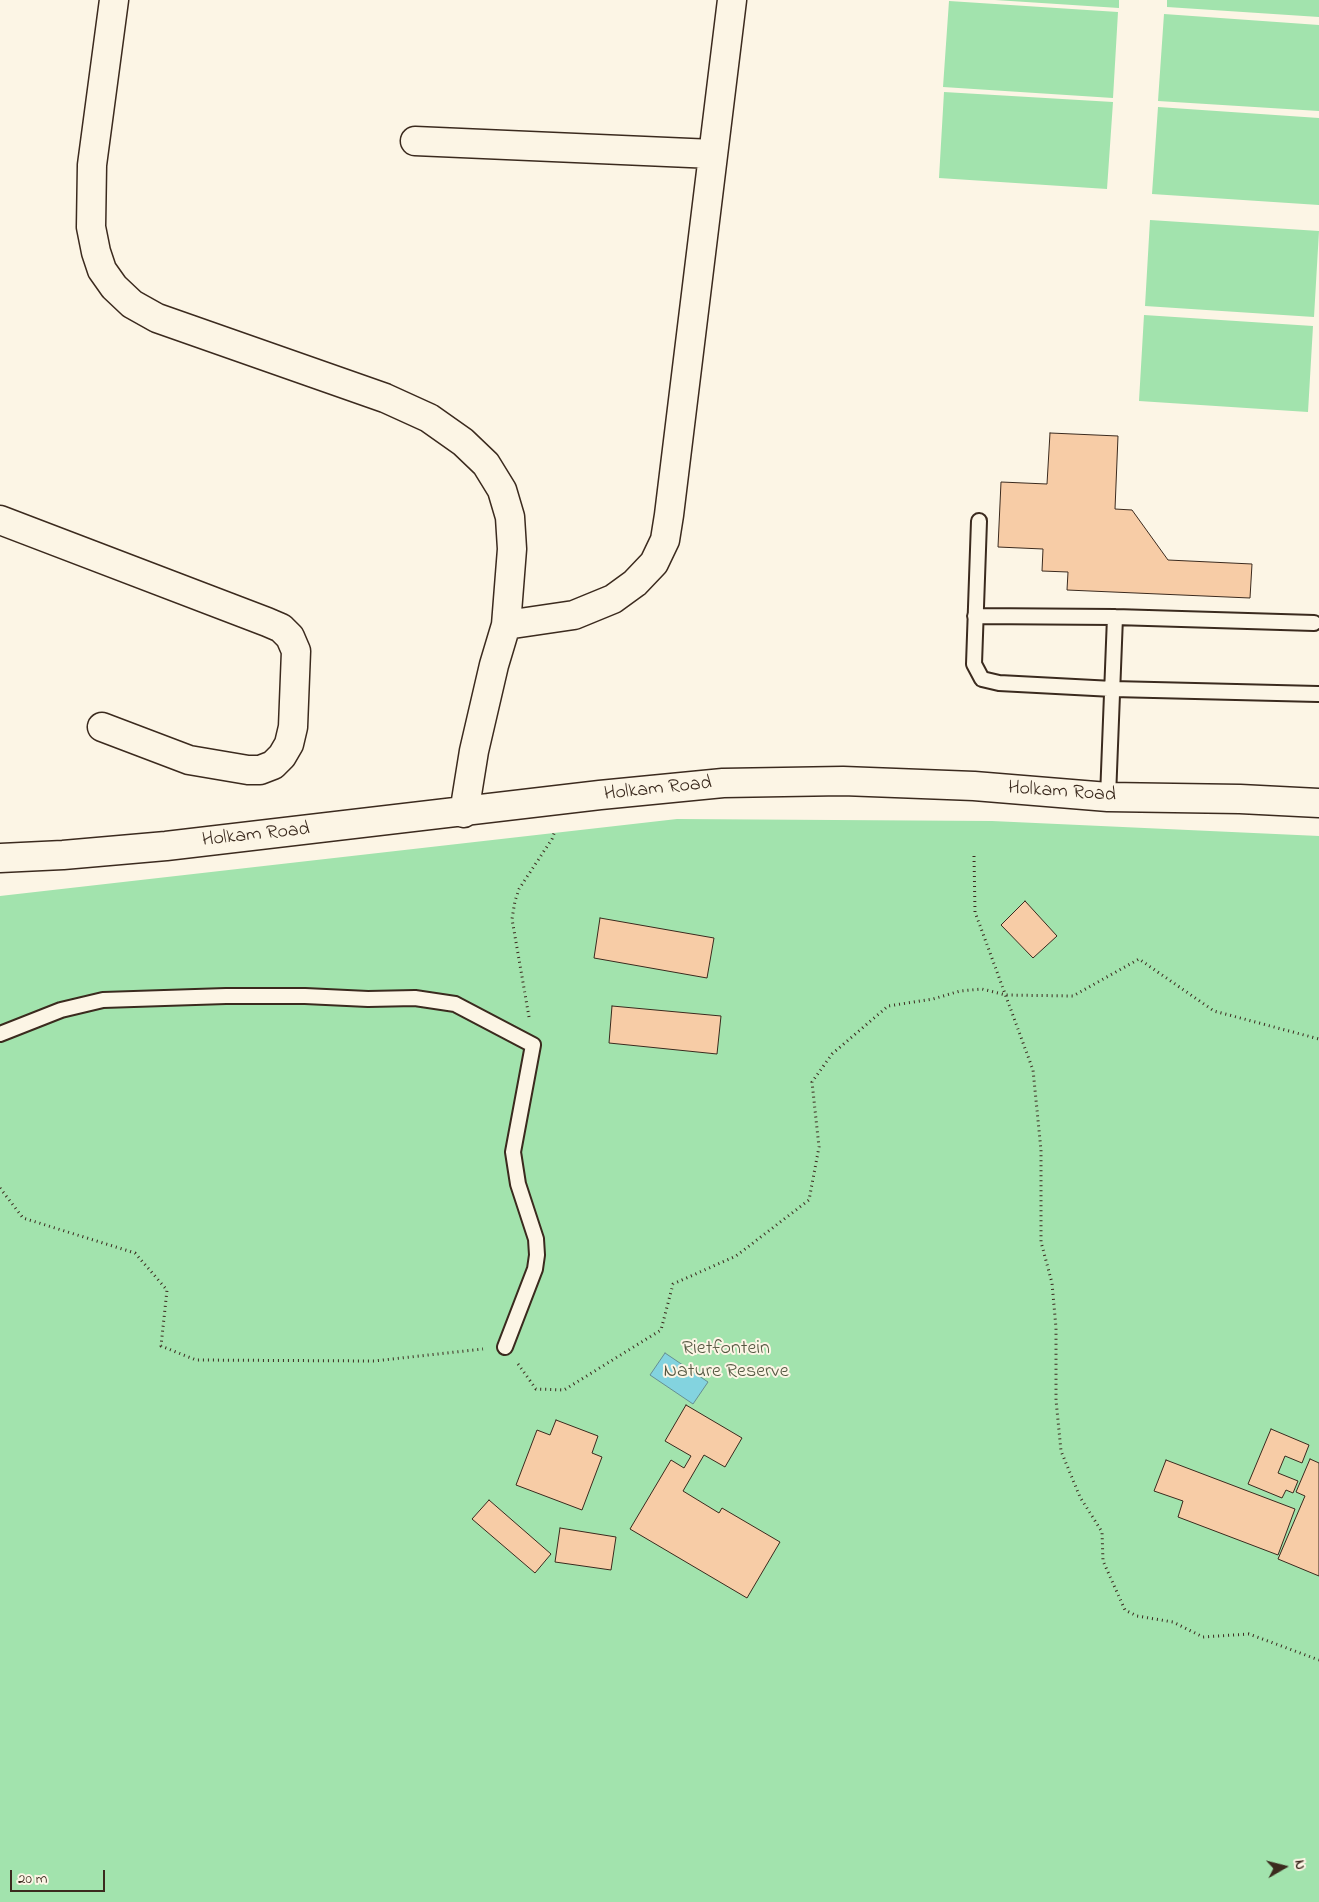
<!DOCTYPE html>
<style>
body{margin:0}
#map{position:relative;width:1319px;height:1902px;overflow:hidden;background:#fcf5e5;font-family:"Indie Flower",sans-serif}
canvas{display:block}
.north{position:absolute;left:1259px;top:1842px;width:50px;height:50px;-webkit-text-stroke:4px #fcf5e5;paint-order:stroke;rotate:82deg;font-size:14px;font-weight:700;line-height:20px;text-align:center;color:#3b2a1e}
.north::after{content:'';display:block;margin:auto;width:18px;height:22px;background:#3b2a1e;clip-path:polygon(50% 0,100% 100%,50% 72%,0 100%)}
.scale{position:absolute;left:10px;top:1870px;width:95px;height:22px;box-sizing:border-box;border:2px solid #3b2a1e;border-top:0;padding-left:6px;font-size:15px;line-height:18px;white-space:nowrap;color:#3b2a1e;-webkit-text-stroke:4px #fcf5e5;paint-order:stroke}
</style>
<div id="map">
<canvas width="1319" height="1902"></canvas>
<div class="north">N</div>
<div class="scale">20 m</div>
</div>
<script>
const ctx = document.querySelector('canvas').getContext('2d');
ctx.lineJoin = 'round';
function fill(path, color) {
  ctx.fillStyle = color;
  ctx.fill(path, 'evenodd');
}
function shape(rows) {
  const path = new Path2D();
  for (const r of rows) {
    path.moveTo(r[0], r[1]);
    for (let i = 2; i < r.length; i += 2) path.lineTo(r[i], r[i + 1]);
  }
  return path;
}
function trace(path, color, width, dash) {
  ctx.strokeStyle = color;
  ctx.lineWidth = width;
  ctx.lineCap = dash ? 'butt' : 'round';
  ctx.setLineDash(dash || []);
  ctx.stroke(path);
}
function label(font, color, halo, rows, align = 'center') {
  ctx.font = font + ' "Indie Flower",sans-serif';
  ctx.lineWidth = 4;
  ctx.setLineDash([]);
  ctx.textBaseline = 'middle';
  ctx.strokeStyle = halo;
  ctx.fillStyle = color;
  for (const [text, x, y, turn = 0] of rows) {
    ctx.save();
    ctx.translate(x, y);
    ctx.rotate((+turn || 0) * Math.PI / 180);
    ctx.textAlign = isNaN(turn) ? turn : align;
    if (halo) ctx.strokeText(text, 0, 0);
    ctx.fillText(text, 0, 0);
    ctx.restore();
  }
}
const green = shape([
 [995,0,1119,0,1119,8],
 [1167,0,1319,0,1319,17,1167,7],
 [949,1,1118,12,1113,98,943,87],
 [1164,14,1319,25,1319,111,1158,101],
 [944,92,1113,102,1107,189,939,178],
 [1158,107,1319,118,1319,205,1152,194],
 [1150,220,1319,231,1314,317,1145,306],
 [1144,315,1313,326,1308,412,1139,401],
 [677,819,992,821,1319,836,1319,1902,0,1902,0,896]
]);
const water = shape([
 [665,1353,708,1382,693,1404,650,1375,665,1353]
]);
const building = shape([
 [1050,433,1118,436,1115,509,1132,510,1168,560,1252,564,1250,598,1067,590,1068,572,1042,571,1043,549,998,547,1001,482,1047,484,1050,433],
 [1025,901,1057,936,1033,958,1001,925,1025,901],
 [600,918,714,938,707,978,594,958,600,918],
 [612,1006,721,1016,717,1054,609,1043,612,1006],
 [686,1405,742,1438,725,1467,704,1455,683,1491,719,1513,722,1508,780,1542,747,1598,630,1529,671,1460,684,1468,691,1456,665,1441,686,1405],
 [556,1420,598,1436,592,1453,602,1457,582,1510,516,1485,537,1430,550,1435,556,1420],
 [1271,1429,1309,1445,1302,1463,1285,1456,1278,1473,1298,1481,1293,1493,1286,1490,1282,1498,1248,1484,1271,1429],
 [1310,1459,1319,1463,1319,1576,1278,1559,1305,1496,1296,1492,1310,1459],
 [1166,1460,1295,1509,1278,1555,1178,1517,1183,1501,1154,1491,1166,1460],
 [489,1500,551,1554,535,1573,472,1519,489,1500],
 [560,1528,616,1537,611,1570,555,1562,560,1528]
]);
const path = shape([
 [974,856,975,912,1033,1070,1041,1150,1041,1242,1052,1283,1056,1328,1056,1400,1061,1451,1080,1497,1102,1532,1103,1561,1125,1610,1137,1616,1173,1622,1203,1637,1249,1634,1319,1660],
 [529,1017,512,919,515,901,519,889,552,839,555,831],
 [0,1188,23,1218,135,1253,167,1290,161,1346,196,1360,374,1361,483,1349],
 [518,1364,536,1389,564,1390,661,1330,673,1284,736,1256,809,1200,819,1147,812,1082,832,1054,888,1006,933,999,960,991,982,989,1006,995,1073,996,1139,959,1214,1011,1319,1039]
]);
const service = shape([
 [979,521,974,664,982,679,999,683,1113,689,1318,694],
 [975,616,1115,617,1314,623],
 [1108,797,1115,617],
 [0,1034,61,1010,103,1000,226,996,305,996,368,999,415,998,455,1004,533,1045,513,1152,518,1184,536,1239,537,1255,535,1269,505,1347]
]);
const minor = shape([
 [114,0,92,165,91,227,96,252,102,270,114,287,132,304,157,318,385,398,429,418,463,442,486,464,502,490,510,517,512,549,506,625,574,615,613,599,635,583,654,563,665,540,669,515,732,0],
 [415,141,713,154],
 [0,520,267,622,281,628,290,637,296,651,293,727,289,744,282,756,273,765,260,770,248,770,189,760,102,727],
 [464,813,474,751,494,665,506,625],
 [0,858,63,855,166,846,600,795,723,783,843,781,974,786,1108,797,1240,799,1319,803]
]);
const streetNames = [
 ["Holkam Road",658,790,-6],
 ["Holkam Road",1062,793,4],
 ["Holkam Road",256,836,-6]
];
const parkNames = [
 ["Rietfontein",726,1350],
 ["Nature Reserve",726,1373]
];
fill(green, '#a2e3ad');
fill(water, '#83d3df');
trace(water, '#668f92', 1);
fill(building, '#f7cca6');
trace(building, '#3b2a1e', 1);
trace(service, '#3b2a1e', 18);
trace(minor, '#3b2a1e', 31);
trace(path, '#3b2a1e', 3, [1, 4]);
trace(service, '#fcf5e5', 14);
trace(minor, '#fcf5e5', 28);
label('20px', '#3b2a1e', '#fcf5e5', streetNames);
label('20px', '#555842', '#fcf5e5', parkNames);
</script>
